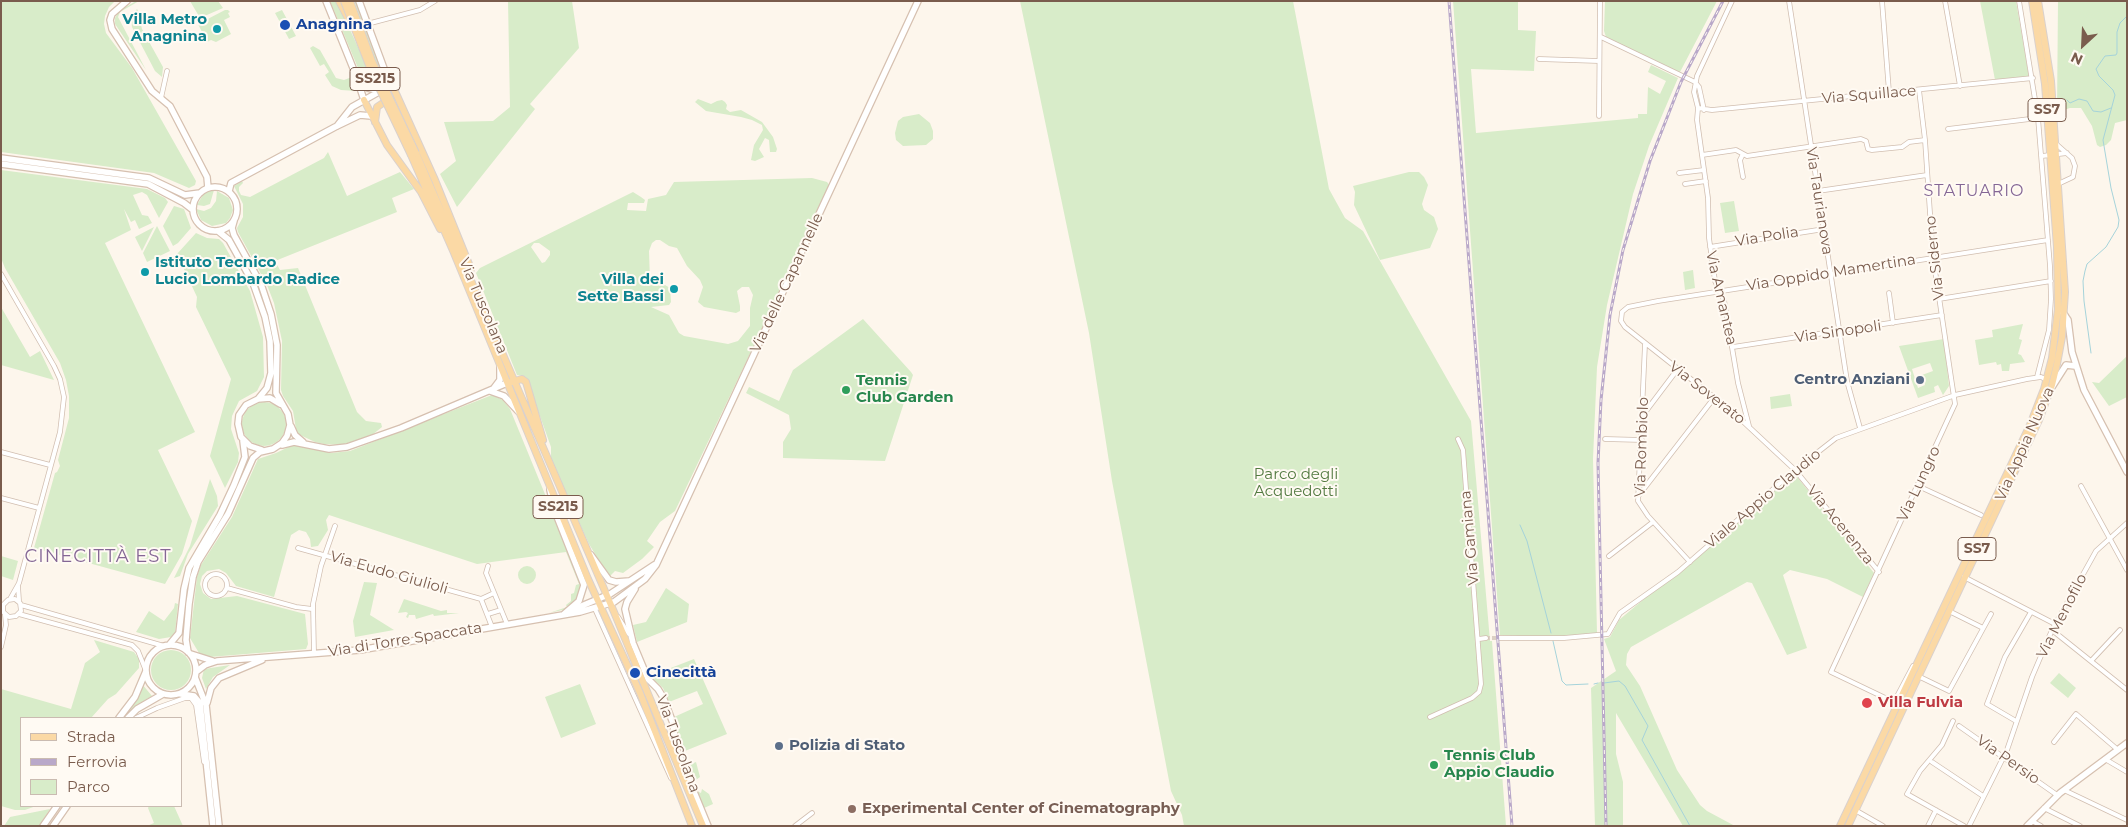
<!DOCTYPE html>
<meta charset="utf-8">
<style>
body{margin:0}
#map{position:relative;width:2128px;height:827px;overflow:hidden;background:#fdf6ec;font-family:Montserrat,sans-serif}
canvas{display:block}
.frame{position:absolute;inset:0;border:2px solid #7a5c4d;pointer-events:none}
.legend{position:absolute;left:20px;top:717px;width:162px;height:90px;box-sizing:border-box;background:#fffaf3;border:1px solid #cabbb1;margin:0;padding:6px 9px;list-style:none;font-size:15px;color:#7a5c4d}
.legend li{display:flex;align-items:center;gap:10px;height:25px}
.legend b{width:25px;border:1px solid #cabbb1}
.north{position:absolute;left:2058px;top:20px;width:50px;height:50px;-webkit-text-stroke:4px #fffaf3;paint-order:stroke;rotate:205deg;font-size:14px;font-weight:700;line-height:20px;text-align:center;color:#7a5c4d}
.north::after{content:'';display:block;margin:auto;width:18px;height:22px;background:#7a5c4d;clip-path:polygon(50% 0,100% 100%,50% 72%,0 100%)}
</style>
<div id="map">
<canvas width="2128" height="827"></canvas>
<div class="frame"></div>
<ul class="legend">
<li><b style="height:6px;background:#fbd9a5"></b>Strada</li>
<li><b style="height:6px;background:#b9a8c9"></b>Ferrovia</li>
<li><b style="height:14px;background:#d8ecc9"></b>Parco</li>
</ul>
<div class="north">N</div>
</div>
<script>
const ctx = document.querySelector('canvas').getContext('2d');
ctx.lineJoin = 'round';
function fill(path, color) {
  ctx.fillStyle = color;
  ctx.fill(path, 'evenodd');
}
function shape(rows) {
  const path = new Path2D();
  for (const r of rows) {
    if (r.length === 3) {
      path.moveTo(r[0] + r[2], r[1]);
      path.arc(r[0], r[1], r[2], 0, 2 * Math.PI);
      continue;
    }
    path.moveTo(r[0], r[1]);
    for (let i = 2; i < r.length; i += 2) path.lineTo(r[i], r[i + 1]);
  }
  return path;
}
function trace(path, color, width, dash) {
  ctx.strokeStyle = color;
  ctx.lineWidth = width;
  ctx.lineCap = dash ? 'butt' : 'round';
  ctx.setLineDash(dash || []);
  ctx.stroke(path);
}
function label(font, color, halo, rows, align = 'center') {
  ctx.font = font + ' Montserrat,sans-serif';
  ctx.lineWidth = 4;
  ctx.setLineDash([]);
  ctx.textBaseline = 'middle';
  ctx.strokeStyle = halo;
  ctx.fillStyle = color;
  for (const [text, x, y, turn = 0] of rows) {
    ctx.save();
    ctx.translate(x, y);
    ctx.rotate((+turn || 0) * Math.PI / 180);
    ctx.textAlign = isNaN(turn) ? turn : align;
    if (halo) ctx.strokeText(text, 0, 0);
    ctx.fillText(text, 0, 0);
    ctx.restore();
  }
}
const green = shape([
 [1,1,115,1,109,7,105,16,104,24,106,33,132,68,196,181,195,185,189,188,154,173,1,152],
 [136,1,139,1,120,12,118,17,146,70,115,24,115,18,119,11],
 [190,1,218,1,223,8,200,18],
 [330,1,337,1,377,89,369,86,363,80],
 [354,1,356,1,387,79,386,82,374,58],
 [508,1,572,1,579,48,530,104,535,109,457,207,440,174,456,161,444,122,493,121,510,107],
 [1020,1,1293,1,1329,189,1345,218,1363,231,1471,421,1490,641,1492,641,1506,826,1184,826,1182,815,1171,791,1112,481,1089,333],
 [1453,1,1518,2,1518,30,1536,31,1534,71,1471,69,1476,133,1638,118,1638,114,1647,114,1648,87,1660,94,1666,81,1648,72,1651,65,1678,78,1649,146,1633,194,1607,305,1597,367,1593,459,1597,633,1561,638,1500,635],
 [1605,1,1717,1,1679,74,1606,37,1604,31],
 [1980,1,2016,1,2029,77,1995,80],
 [2058,1,2127,1,2127,120,2115,123,2111,140,2106,145,2100,147,2097,145,2092,126,2081,108,2070,108,2057,112],
 [137,9,143,20,141,25,142,29,163,67,162,77,155,71,132,27,131,17],
 [225,10,228,10,230,12,228,13,230,17,224,20,231,34,216,42,211,40,207,42,198,24],
 [282,10,296,36,289,39,275,13],
 [313,46,320,50,336,78,344,80,352,77,356,91,341,90,332,86,325,75,329,72,324,64,320,66,310,48],
 [698,99,711,104,717,101,722,100,725,102,727,105,726,109,730,112,741,110,762,122,773,137,777,149,776,152,770,152,769,140,765,138,759,149,764,157,755,161,751,160,754,145,763,130,762,125,752,120,741,117,706,111,695,102],
 [919,114,930,123,933,131,933,139,926,145,903,146,896,140,895,133,898,121,903,117],
 [328,152,347,196,400,172,414,189,392,198,397,212,275,261,280,270,298,268,357,412,366,421,381,423,382,427,372,435,342,445,324,444,315,442,298,434,296,429,293,411,283,396,281,390,282,341,274,303,267,285,238,232,237,228,243,217,243,204,234,186,242,181,243,183,239,187,239,191,241,195,250,197,324,158],
 [1,170,147,189,165,198,168,202,159,218,147,195,142,192,133,195,142,215,148,216,152,223,139,229,135,220,131,222,124,209,131,230,105,243,195,432,158,450,192,521,182,554,165,584,34,548,55,473,57,472,60,466,58,460,69,418,69,396,66,380,60,363,5,268,1,258],
 [1409,172,1419,172,1424,177,1428,185,1422,204,1424,210,1434,217,1438,229,1430,248,1380,260,1354,205,1355,192,1353,186],
 [812,178,827,182,830,186,675,511,660,522,647,541,654,547,642,559,623,573,615,571,609,577,589,544,564,489,551,460,551,447,526,377,517,375,476,273,480,268,633,192,641,197,645,200,644,203,628,203,627,210,646,211,648,199,666,195,674,182],
 [656,240,660,240,669,246,677,248,687,266,700,280,703,287,698,302,704,307,736,313,740,311,740,306,737,291,742,287,749,287,753,295,750,308,750,326,738,341,728,344,684,336,679,333,669,315,651,307,669,305,671,302,670,288,665,285,654,286,650,281,649,251,652,243],
 [534,243,539,243,550,251,550,255,545,262,542,263,531,247],
 [214,190,210,204,204,206,197,205,204,193],
 [217,191,229,198,233,210,230,218,226,223,212,226,201,220,196,209,204,211,211,208,216,201],
 [1734,201,1739,231,1725,233,1720,203],
 [174,206,184,209,191,228,178,243,173,246,163,226],
 [157,226,170,251,147,262,143,253],
 [154,227,142,251,135,237],
 [196,233,207,238,219,239,223,243,250,291,263,337,264,377,257,391,239,401,232,416,231,429,239,453,238,462,225,488,210,456,231,379,196,307,197,297,177,254],
 [1693,270,1695,288,1685,290,1683,272],
 [1,307,30,357,40,351,54,380,1,365],
 [863,319,911,372,913,375,885,461,783,458,783,442,791,429,789,415,746,393,749,387,779,401,793,370],
 [2023,324,2019,339,2022,340,2018,354,2021,355,2025,362,2010,364,2009,371,2002,371,2001,364,1997,365,1996,362,1979,365,1975,340,1993,337,1992,330],
 [1944,339,1949,386,1943,395,1938,385,1934,387,1935,392,1918,398,1899,346],
 [1930,363,1933,371,1922,375,1925,385,1918,388,1912,369],
 [2127,356,2127,397,2109,406,2092,382,2099,383],
 [1790,394,1792,406,1771,409,1770,397],
 [492,395,503,400,510,409,579,577,581,585,576,601,567,609,549,613,567,607,566,605,571,601,571,594,574,593,576,585,579,584,566,552,477,564,329,515,326,520,328,530,318,546,311,547,310,539,306,532,299,530,291,535,274,597,236,586,226,573,219,569,207,571,202,576,200,584,203,593,211,599,237,596,305,614,308,644,306,649,210,657,199,653,190,638,197,577,201,565,232,517,258,459,276,453,293,445,331,453,350,451],
 [264,424,22],
 [1794,473,1874,573,1863,597,1827,579,1790,570,1783,575,1807,648,1787,655,1752,583,1747,582,1631,647,1627,654,1626,665,1640,686,1677,770,1700,805,1707,811,1735,826,1683,826,1616,713,1616,754,1623,782,1623,826,1595,826,1591,688,1616,671,1604,639,1610,637,1619,620],
 [210,479,217,496,218,506,188,554,180,576,174,578,190,546],
 [1,556,18,561,13,580,1,576],
 [527,575,9],
 [364,582,377,583,370,615,394,630,355,637,353,621],
 [666,588,689,604,687,622,637,642,633,625,646,622],
 [404,599,441,611,447,610,447,613,459,613,434,616,433,614,416,619,415,615,409,615,408,618,406,617,408,613,406,612,398,613],
 [175,603,178,604,175,633,171,637,159,639,136,632,149,611,164,621,174,608],
 [94,640,134,652,139,659,139,668,116,694,108,699,91,718,21,718,21,806,36,806,25,810,15,810,1,806,1,689,71,709,85,663,100,652],
 [171,670,20],
 [694,659,727,734,680,753,678,747,678,726,674,717,703,704,697,691,669,702,663,688,650,676],
 [230,665,213,677,206,689,202,678,204,669],
 [2059,673,2076,688,2068,698,2050,683],
 [142,684,152,696,137,705,123,718,134,704],
 [580,684,596,724,561,738,545,697],
 [696,762,700,777,693,782,687,766],
 [702,789,709,794,713,804,704,808,697,791,701,793],
 [149,806,174,806,183,826,147,826,154,823,148,808],
 [50,809,39,826,4,826,10,817]
]);
const stream = shape([
 [2067,100,2070,103,2079,99,2087,101,2093,111,2101,112,2111,108],
 [2091,353,2084,301,2083,281,2085,271,2087,264,2106,247,2118,227,2119,220,2111,188,2103,140,2115,95,2113,90,2099,76,2096,69,2105,56,2116,55,2117,53,2117,32,2120,23,2127,16],
 [1520,525,1527,541,1551,633],
 [1553,641,1562,681,1566,685,1588,684],
 [1604,683,1619,681,1625,686,1648,726,1642,740,1690,826],
 [1594,684,1598,683]
]);
const streetTunnel = shape([
 [1486,638,1499,638]
]);
const street = shape([
 [1732,1,1697,76,1694,92,1698,108,1712,110,2033,78],
 [1789,1,1847,381,1860,428],
 [1882,1,1889,92],
 [1945,1,1960,86],
 [2019,1,2038,118,2050,266,2051,299,2049,330,2037,377],
 [367,24,420,10,435,1],
 [1601,37,1695,82,1699,87,1704,110],
 [1539,59,1599,61],
 [161,98,167,71],
 [1698,108,1697,120,1708,198,1709,238,1715,281,1724,300,1738,383,1749,426],
 [1599,116,1600,1],
 [1948,129,2038,118],
 [2055,143,2072,158,2075,166,2073,177,2058,184],
 [1702,155,1736,150,1747,156,1861,139,1866,141,1868,149,1872,150,1902,147,1909,142,1925,140],
 [2042,156,2067,153],
 [1679,173,1704,170],
 [1743,177,1740,160,1743,154],
 [1685,184,1706,181],
 [1818,191,1927,175],
 [1710,247,1824,229],
 [1,274,54,366,60,379,64,397,60,432,19,583,10,599],
 [1889,293,1893,323],
 [1939,299,2051,281],
 [1645,344,1638,501,1648,516,1690,562],
 [1733,347,1942,315],
 [1643,415,1677,370],
 [1605,439,1642,440],
 [1,452,50,465],
 [1918,486,1981,515],
 [2081,486,2127,570],
 [1639,495,1714,398],
 [1,498,39,508],
 [298,548,481,599],
 [1609,556,1653,522],
 [488,566,486,573,507,624],
 [1879,572,1795,470,1735,414,1625,327,1621,321,1622,312,1628,307,1658,301,2048,240],
 [216,585,11],
 [1964,577,2055,624],
 [18,586,19,601],
 [227,588,296,607,312,609],
 [481,599,492,627],
 [481,599,494,593],
 [21,605,164,646],
 [595,609,671,778],
 [1,610,9,617,16,616,21,611,20,603,15,599,8,600,3,605,3,611],
 [1949,611,1983,628],
 [19,614,132,645,138,651,146,671],
 [488,614,501,610],
 [618,617,629,634],
 [2052,630,2127,690],
 [1499,638,1564,638,1608,634,1620,613,1678,572,1795,470,1836,438,1955,395,2027,379,2041,377,2047,380],
 [1479,639,1486,638],
 [1,647,6,625,5,615],
 [314,654,313,604,321,566,335,526],
 [2091,661,2120,630],
 [1918,676,1949,691,1991,614],
 [1894,702,1913,666],
 [1900,705,1831,672,1955,404,1933,257,1925,140,1919,90],
 [1430,717,1472,698,1479,692,1481,684,1463,450,1458,439],
 [136,718,157,708,185,698,191,698,196,705,204,762],
 [1953,721,1942,745,1920,771,1907,794,1964,826],
 [2016,721,1987,704,2005,657,2031,612],
 [1959,726,2057,795],
 [2054,742,2076,714,2118,750],
 [2105,759,2127,772],
 [1932,762,1983,796],
 [2064,790,2127,820],
 [2044,808,2080,826],
 [1855,810,1883,826],
 [2032,821,2041,826],
 [795,826,812,813],
 [1928,826,1936,810],
 [1969,826,2007,750,2032,677,2052,630,2096,551,2127,523]
]);
const secondary = shape([
 [127,1,112,14,110,20,112,29,152,91,170,106,207,177,208,188],
 [326,1,355,73,364,100],
 [359,1,389,82],
 [359,78,368,88,381,91],
 [337,126,352,107,384,89],
 [1,158,149,178,185,195,200,193],
 [1,164,148,184,184,203,193,210],
 [215,209,22],
 [229,191,231,183,335,127,360,115,371,116],
 [218,231,229,240,253,283,265,317,270,341,271,373,267,388,258,399],
 [2062,311,2068,320,2072,352,2084,390,2127,472],
 [2052,387,2066,365,2075,366],
 [494,388,500,380,500,367],
 [490,391,504,396,518,411],
 [291,426,295,435,303,442],
 [282,445,294,442,329,449,347,447,401,428,507,383],
 [262,450,250,446,241,437,238,424,239,415,246,405,258,399,270,398,280,404],
 [550,490,554,509,584,585,579,601,564,614],
 [591,555,609,580,616,582,629,581],
 [635,589,627,602,625,609,633,643,648,679,658,689,663,697,673,723,676,748,708,826],
 [572,610,610,594,654,565],
 [171,670,25],
 [169,645,179,633,184,589,189,568,220,515,234,485,245,457,243,441],
 [188,652,186,640,189,604,193,577,198,562,228,514,253,458,260,452,273,449,282,443,287,436,290,425,288,414,276,393,277,345,271,314,261,284,234,235,232,228,234,221],
 [191,654,213,661],
 [196,672,205,665,217,661,360,650,580,612,614,602,645,579,656,565,918,1],
 [195,677,206,705,219,826],
 [181,694,194,696,200,703,213,826],
 [207,703,211,688,219,678,262,660],
 [119,718,135,697,146,671],
 [128,718,137,709,163,694],
 [43,826,57,806],
 [53,826,67,806],
 [2027,826,2060,793,2127,743]
]);
const primary = shape([
 [339,1,350,22],
 [389,78,435,180,471,269],
 [364,100,387,145,421,192,440,229],
 [375,122,377,107,389,99],
 [416,153,614,612,703,826],
 [411,155,454,253,588,579,640,693,692,826],
 [511,382,522,379,526,382,543,440],
 [1840,826,2030,425,2044,389,2052,358,2058,309,2057,247,2045,84,2032,1],
 [1848,826,2039,420,2052,385,2057,364,2062,337,2065,292,2051,81,2038,1]
]);
const rail = shape([
 [1449,1,1512,826],
 [1606,826,1598,463,1601,400,1610,315,1623,250,1650,161,1681,82,1723,1]
]);
const primaryBridge = shape([
 [344,1,372,73,411,155],
 [350,1,372,61,416,153]
]);
const markers = [
 [285,25,6,"#1a4fb4"],
 [217,29,5,"#0f9aa8"],
 [145,272,5,"#0f9aa8"],
 [674,289,5,"#0f9aa8"],
 [1920,380,5,"#5c6f8a"],
 [846,390,5,"#2e9e5b"],
 [635,673,6,"#1a4fb4"],
 [1867,703,6,"#e0444e"],
 [779,746,5,"#5c6f8a"],
 [1434,765,5,"#2e9e5b"],
 [852,809,5,"#8d6e63"]
];
const shields = [
 [375,79,50],
 [2047,110,38],
 [558,507,50],
 [1977,549,38]
];
const shieldNames = [
 ["SS215",375,79],
 ["SS7",2047,110],
 ["SS215",558,507],
 ["SS7",1977,549]
];
const cultureNames = [
 ["Villa Metro",207,20],
 ["Anagnina",207,37],
 ["Istituto Tecnico",155,263,"left"],
 ["Lucio Lombardo Radice",155,280,"left"],
 ["Villa dei",664,280],
 ["Sette Bassi",664,297]
];
const transitNames = [
 ["Anagnina",296,25],
 ["Cinecittà",646,673]
];
const streetNames = [
 ["Via Squillace",1869,95,-5],
 ["Via Taurianova",1819,201,81],
 ["Via Polia",1767,237,-9],
 ["Via Siderno",1935,258,-96],
 ["Via Oppido Mamertina",1831,273,-9],
 ["Via delle Capannelle",787,283,-65],
 ["Via Amantea",1721,298,77],
 ["Via Tuscolana",483,306,67],
 ["Via Sinopoli",1838,332,-8],
 ["Via Soverato",1707,393,38],
 ["Via Appia Nuova",2025,444,-66],
 ["Via Rombiolo",1642,447,-88],
 ["Via Lungro",1919,484,-65],
 ["Viale Appio Claudio",1763,499,-40],
 ["Via Acerenza",1840,525,51],
 ["Via Gamiana",1470,538,-95],
 ["Via Eudo Giulioli",389,573,16],
 ["Via Menofilo",2062,616,-63],
 ["Via di Torre Spaccata",405,640,-9],
 ["Via Tuscolana",678,744,70],
 ["Via Persio",2008,760,35]
];
const serviceNames = [
 ["Centro Anziani",1910,380],
 ["Polizia di Stato",789,746,"left"]
];
const leisureNames = [
 ["Tennis",856,381],
 ["Club Garden",856,398],
 ["Tennis Club",1444,756],
 ["Appio Claudio",1444,773]
];
const parkNames = [
 ["Parco degli",1296,475],
 ["Acquedotti",1296,492]
];
const healthNames = [
 ["Villa Fulvia",1878,703]
];
const educationNames = [
 ["Experimental Center of Cinematography",862,809]
];
const neighbourhoodNames = [
 ["STATUARIO",1974,191]
];
const quarterNames = [
 ["CINECITTÀ EST",98,557]
];
fill(green, '#d8ecc9');
trace(stream, '#a5d3da', 1);
trace(streetTunnel, '#dcd0c4', 4, [4, 2]);
trace(street, '#d1beb0', 5.5);
trace(secondary, '#d6c0b0', 8);
trace(primary, '#dad1cd', 8);
trace(street, '#fff', 4);
trace(secondary, '#fff', 5.5);
trace(primary, '#fbd9a5', 6);
trace(rail, '#b9a8c9', 3);
trace(rail, '#fffaf3', 1, [4]);
trace(primaryBridge, '#dad1cd', 8, []);
trace(primaryBridge, '#fbd9a5', 6);
for (const [x, y, r, color] of markers) {
  const dot = new Path2D();
  dot.arc(x, y, r, 0, 2 * Math.PI);
  ctx.fillStyle = color;
  ctx.fill(dot);
  trace(dot, '#fffaf3', 2);
}
for (const [x, y, w] of shields) {
  const box = new Path2D();
  box.roundRect(x - w / 2, y - 11.5, w, 23, 4);
  ctx.fillStyle = '#fffaf3';
  ctx.fill(box);
  trace(box, '#7a5c4d', 1);
}
label('bold 14px', '#7a5c4d', null, shieldNames);
label('bold 15px', '#0d838f', '#fffaf3', cultureNames, 'right');
label('bold 15px', '#164399', '#fffaf3', transitNames, 'left');
label('15px', '#7a5c4d', '#fffaf3', streetNames);
label('bold 15px', '#4e5e75', '#fffaf3', serviceNames, 'right');
label('bold 15px', '#27864d', '#fffaf3', leisureNames, 'left');
label('15px', '#537a41', '#fffaf3', parkNames);
label('bold 15px', '#be3a42', '#fffaf3', healthNames, 'left');
label('bold 15px', '#785e54', '#fffaf3', educationNames, 'left');
ctx.letterSpacing = '1px';
label('16px', '#846695', '#fffaf3', neighbourhoodNames);
ctx.letterSpacing = '0px';
ctx.letterSpacing = '1px';
label('18px', '#846695', '#fffaf3', quarterNames);
ctx.letterSpacing = '0px';
</script>
